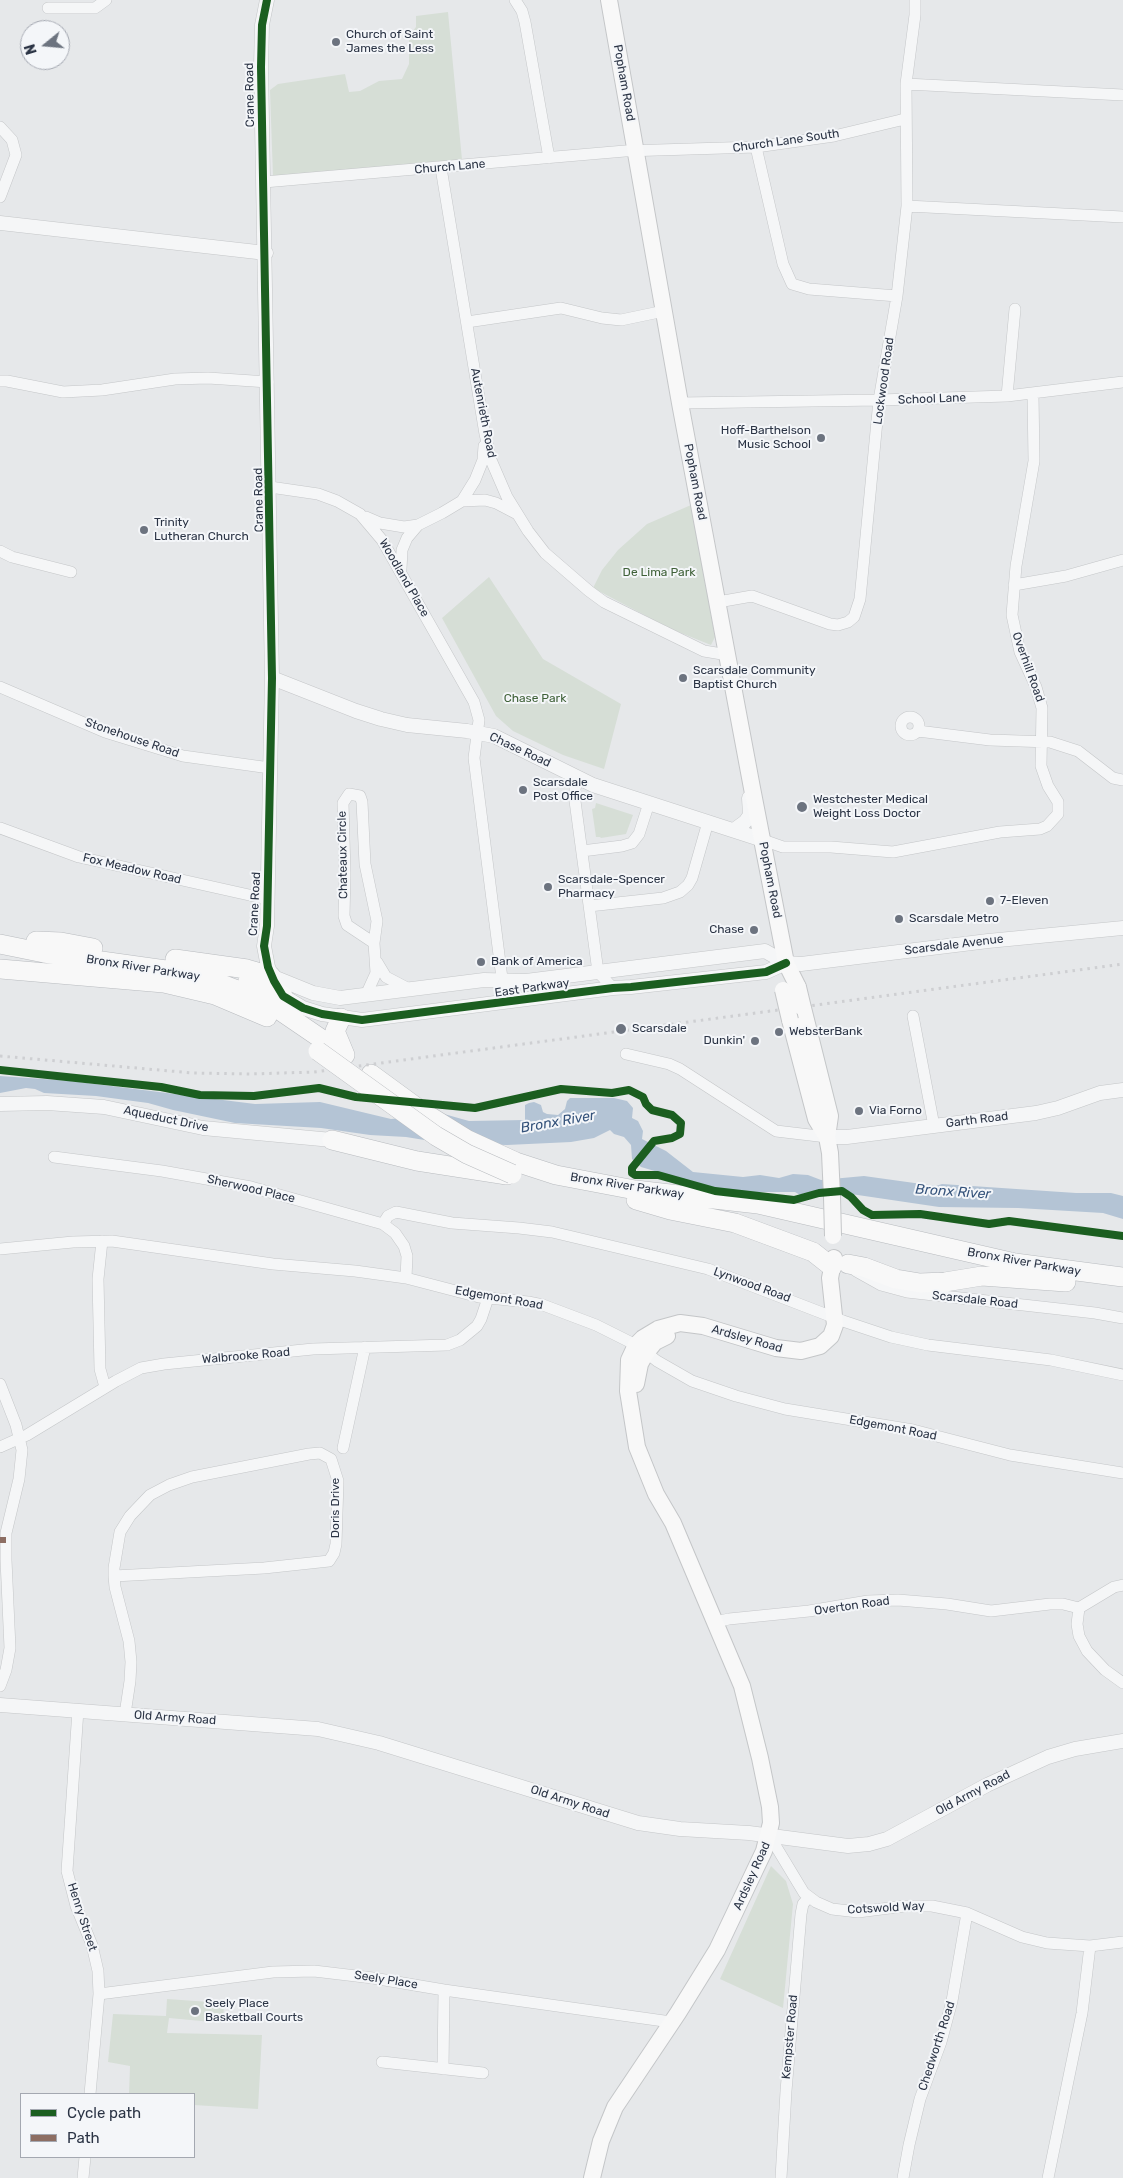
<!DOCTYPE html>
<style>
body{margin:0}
#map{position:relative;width:1123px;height:2178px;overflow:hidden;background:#e6e8ea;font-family:Rubik,sans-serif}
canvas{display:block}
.legend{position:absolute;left:20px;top:2093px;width:175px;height:65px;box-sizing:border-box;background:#f4f6f9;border:1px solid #a4a8b1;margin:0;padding:6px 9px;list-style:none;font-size:15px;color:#2b3445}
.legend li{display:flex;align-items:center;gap:10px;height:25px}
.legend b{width:25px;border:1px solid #a4a8b1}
.north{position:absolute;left:20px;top:20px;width:50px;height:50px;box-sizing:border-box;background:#f4f6f9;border:1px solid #a4a8b1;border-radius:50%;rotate:253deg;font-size:14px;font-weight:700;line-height:20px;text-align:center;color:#2b3445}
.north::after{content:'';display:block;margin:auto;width:18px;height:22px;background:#6c737f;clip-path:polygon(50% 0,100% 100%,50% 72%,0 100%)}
</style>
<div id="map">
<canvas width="1123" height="2178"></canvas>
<ul class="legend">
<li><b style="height:6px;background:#1b5e20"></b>Cycle path</li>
<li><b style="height:6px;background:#8d6e63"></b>Path</li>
</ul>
<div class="north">N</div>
</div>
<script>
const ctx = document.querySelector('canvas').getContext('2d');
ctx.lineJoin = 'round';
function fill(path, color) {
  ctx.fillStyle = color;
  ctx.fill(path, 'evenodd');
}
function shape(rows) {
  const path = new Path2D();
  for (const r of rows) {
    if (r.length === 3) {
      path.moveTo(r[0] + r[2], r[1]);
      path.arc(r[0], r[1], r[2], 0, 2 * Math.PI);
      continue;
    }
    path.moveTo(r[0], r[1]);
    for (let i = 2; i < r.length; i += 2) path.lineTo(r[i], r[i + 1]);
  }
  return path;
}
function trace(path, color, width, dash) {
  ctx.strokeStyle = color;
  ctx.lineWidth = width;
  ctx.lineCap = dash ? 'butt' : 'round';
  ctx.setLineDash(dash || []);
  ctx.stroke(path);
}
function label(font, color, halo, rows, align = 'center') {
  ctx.font = font + ' Rubik,sans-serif';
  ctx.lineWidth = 4;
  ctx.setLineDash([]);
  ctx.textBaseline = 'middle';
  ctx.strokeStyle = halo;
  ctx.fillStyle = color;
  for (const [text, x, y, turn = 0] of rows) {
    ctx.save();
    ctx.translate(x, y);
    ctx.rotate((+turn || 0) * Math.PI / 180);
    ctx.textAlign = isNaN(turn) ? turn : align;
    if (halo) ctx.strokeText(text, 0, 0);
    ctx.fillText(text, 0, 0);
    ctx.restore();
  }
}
const green = shape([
 [448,12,462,160,273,177,270,90,278,84,345,74,349,92,360,91,379,81,402,79,409,64,409,36,416,27,416,16],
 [691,505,715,637,711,645,671,629,593,588,602,570,618,550,647,524],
 [489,577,543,659,621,704,604,769,563,755,513,731,496,716,442,618],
 [596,803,633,815,626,834,601,838,600,837,596,837,592,809,595,808],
 [771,1866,786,1881,793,1904,783,2008,720,1979],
 [167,1999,224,2003,223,2023,169,2018,167,2033,262,2035,258,2109,194,2105,194,2094,129,2094,130,2066,108,2062,113,2014,166,2016]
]);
const water = shape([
 [0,1076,71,1081,255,1104,320,1102,391,1119,444,1114,469,1121,525,1120,525,1105,529,1103,534,1102,541,1105,543,1112,547,1114,558,1115,565,1109,567,1101,570,1098,614,1098,627,1101,633,1108,632,1118,638,1121,643,1131,642,1139,666,1151,693,1172,743,1177,760,1175,779,1178,793,1174,808,1175,821,1180,864,1176,936,1186,942,1184,1076,1193,1111,1193,1123,1196,1123,1219,1103,1213,1018,1208,939,1207,851,1194,842,1189,810,1192,800,1195,795,1192,746,1192,716,1189,641,1167,632,1159,631,1145,624,1137,614,1134,610,1130,594,1138,571,1142,507,1145,443,1143,406,1137,370,1135,321,1128,235,1123,173,1110,148,1103,96,1096,44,1093,35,1089,26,1088,0,1093]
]);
const minor = shape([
 [515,0,522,11,525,22,549,158],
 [48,8,95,8,106,0],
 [906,84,1123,95],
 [0,127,12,140,16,155,0,197],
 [756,147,783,264,792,284,809,289,897,296],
 [441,168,485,434,491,460,507,497,528,531,545,553,589,591,604,602,704,651,728,655],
 [264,182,625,151,756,147,834,136,905,119],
 [907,206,1123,217],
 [467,322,561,308,602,318,621,320,664,311],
 [0,381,7,381,63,392,102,390,175,379,208,378,268,382],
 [1007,396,1015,309],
 [680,403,879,400,1007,396,1123,382],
 [270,487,318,494,337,501,360,514,382,540,474,702,479,720,474,758,505,1002],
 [462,501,485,500,496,503,517,514],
 [366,517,380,523,404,527,418,525,442,513,462,501,475,480,483,460,484,446],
 [0,551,12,557,71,572],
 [401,569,402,550,407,538,418,525],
 [1014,585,1066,576,1123,560],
 [718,602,752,596,830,624,838,625,848,622,854,617,860,599,879,400,897,296,907,206,906,84,915,15,915,0],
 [0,687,105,732,183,756,270,768],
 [910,726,9],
 [918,731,990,740,1050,742,1078,751,1113,778,1123,780],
 [579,779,575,788,575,801,598,972,613,988],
 [349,794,360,796,362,802,365,864,377,921,374,943,347,925,344,916,345,874,343,803,349,794],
 [0,828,79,857,267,899],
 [763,840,783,847,831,847,893,852,1000,832,1040,829,1047,826,1058,814,1058,802,1048,786,1041,766,1042,708,1036,687,1020,652,1012,615,1016,566,1034,461,1033,394],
 [582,851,622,846,632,843,639,834,649,803],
 [589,906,663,898,680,892,688,885,692,878,708,822],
 [377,962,386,977,409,989],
 [366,995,376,973,374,943],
 [913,1016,934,1126],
 [626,1054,669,1064,680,1069,776,1131,827,1137],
 [54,1157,162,1171,251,1187,383,1224,395,1233,404,1246,407,1256,406,1278],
 [383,1224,388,1216,396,1212,452,1223,519,1228,552,1232,708,1269,843,1321,891,1337,928,1345,1051,1360,1123,1375],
 [102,1241,98,1279,100,1369,105,1387],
 [0,1249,73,1242,112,1241,273,1264,355,1271,406,1278,479,1297,528,1302,543,1305,596,1325,636,1345,657,1361,692,1381,736,1396,785,1409,913,1430,1010,1455,1123,1473],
 [856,1271,881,1285,907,1292,1095,1313,1123,1318],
 [0,1384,16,1425,22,1450,19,1479,6,1533,6,1560,10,1648,6,1670,0,1686],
 [0,1447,27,1435,116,1381,141,1368,164,1364,313,1349,447,1345,460,1340,477,1326,481,1319,488,1298],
 [343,1448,365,1347],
 [114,1576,264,1568,329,1561,334,1553,336,1544,338,1481,331,1459,320,1453,309,1454,192,1477,169,1485,150,1495,130,1516,120,1532,114,1568,114,1576,115,1587,129,1641,131,1662,130,1681,125,1714],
 [1123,1585,1114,1587,1079,1608,1077,1624,1079,1636,1087,1651,1105,1670,1123,1683],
 [715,1622,729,1619,809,1611,868,1601,898,1600,947,1604,991,1611,1050,1604,1063,1604,1079,1608],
 [78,1710,67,1871,76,1906,92,1945,98,1971,99,1994,90,2094],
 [769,1835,804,1893,816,1902,832,1909,858,1912,905,1906,932,1906,967,1913,1022,1937,1047,1943,1090,1946,1123,1942],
 [99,1994,273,1972,314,1971,373,1978,444,1990,671,2022],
 [382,2062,483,2073],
 [443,2069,444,1990],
 [83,2178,85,2157],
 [781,2178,786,2091,801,1914,803,1904,809,1897],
 [903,2178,909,2145,920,2099,941,2042,952,2001,967,1913],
 [1048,2178,1082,2013,1090,1946]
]);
const tertiary = shape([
 [267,0,262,25,261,67,272,678,267,926,264,946,268,967,274,981,283,996,303,1008,322,1014,362,1020,613,988,631,987,766,972,786,963],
 [0,223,266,253],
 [272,678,356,711,381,719,407,725,467,731,494,736,593,785,763,840],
 [734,830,745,822,750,815,749,798],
 [271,976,313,993,340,998,484,980,526,981,765,951,786,963,801,964,988,941,1123,928],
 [0,1104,47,1103,104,1107,203,1128,332,1140],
 [827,1137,847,1137,1036,1113,1058,1108,1100,1093,1123,1090],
 [0,1705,318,1729,379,1743,638,1823,680,1829,749,1833,848,1846,869,1844,887,1839,987,1785,1048,1757,1075,1749,1123,1741]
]);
const secondary = shape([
 [609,0,680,403,752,788,786,963,798,987],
 [803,1008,830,1116,827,1137],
 [790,1020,816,1119,827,1137,830,1153,832,1197],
 [636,1384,640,1364,646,1353,655,1342,667,1336],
 [592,2178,601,2141,615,2107,678,2013,717,1950,764,1851,771,1823,770,1807,760,1758,742,1686,673,1523,656,1494,637,1447,628,1391,629,1360,636,1345,643,1338,658,1329,680,1323,703,1326,776,1348,801,1351,820,1346,831,1336,835,1325,830,1278,834,1258]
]);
const trunk = shape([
 [36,941,61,942,93,948],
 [0,944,44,953,180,972,214,981,248,994,279,1010,345,1055],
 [175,959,247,969,271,976],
 [0,969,164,983,215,995,267,1017],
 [248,979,283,996],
 [341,1018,335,1031,345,1055],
 [371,1074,423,1112,468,1140,516,1162,556,1175,635,1190,758,1204,1015,1263,1123,1277],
 [332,1140,417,1161,507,1175],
 [636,1200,670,1210,735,1223,813,1252,832,1267],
 [848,1264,864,1267,896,1279,920,1283,945,1282,982,1276,1066,1282]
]);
const rail = shape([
 [0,1056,193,1073,250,1074,314,1072,1123,964]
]);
const secondaryBridge = shape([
 [798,987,803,1008],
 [783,990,790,1020],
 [832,1197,833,1236]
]);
const trunkBridge = shape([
 [318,1051,436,1136,467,1154,512,1174]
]);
const quiet = shape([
 [0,1540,6,1540]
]);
const cycleway = shape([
 [267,0,262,25,261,67,272,678,267,926,264,946,268,967,274,981,283,996,303,1008,322,1014,362,1020,613,988,631,987,766,972,786,963],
 [0,1070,161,1087,200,1095,254,1096,319,1088,356,1097,475,1108,561,1089,612,1093,629,1090,643,1097,646,1104,652,1110,672,1115,681,1123,680,1134,672,1138,654,1141,632,1168,632,1173,635,1175,658,1175,715,1191,794,1200,819,1193,842,1191,851,1197,863,1210,872,1215,920,1214,989,1224,1009,1221,1123,1236]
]);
const markers = [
 [336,42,5,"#6c737f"],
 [821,438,5,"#6c737f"],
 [144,530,5,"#6c737f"],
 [683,678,5,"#6c737f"],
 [523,790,5,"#6c737f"],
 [802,807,6,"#6c737f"],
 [548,887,5,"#6c737f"],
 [990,901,5,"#6c737f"],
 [899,919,5,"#6c737f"],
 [754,930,5,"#6c737f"],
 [481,962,5,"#6c737f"],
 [621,1029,6,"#6c737f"],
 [779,1032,5,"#6c737f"],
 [755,1041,5,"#6c737f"],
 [859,1111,5,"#6c737f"],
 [195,2011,5,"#6c737f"]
];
const poiNames = [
 ["Church of Saint",346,35],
 ["James the Less",346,49],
 ["Hoff-Barthelson",811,431,"right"],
 ["Music School",811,445,"right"],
 ["Trinity",154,523],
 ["Lutheran Church",154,537],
 ["Scarsdale Community",693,671],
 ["Baptist Church",693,685],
 ["Scarsdale",533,783],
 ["Post Office",533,797],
 ["Westchester Medical",813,800],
 ["Weight Loss Doctor",813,814],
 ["Scarsdale-Spencer",558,880],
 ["Pharmacy",558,894],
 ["7-Eleven",1000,901],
 ["Scarsdale Metro",909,919],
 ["Chase",744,930,"right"],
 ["Bank of America",491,962],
 ["Scarsdale",632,1029],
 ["WebsterBank",789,1032],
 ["Dunkin'",745,1041,"right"],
 ["Via Forno",869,1111],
 ["Seely Place",205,2004],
 ["Basketball Courts",205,2018]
];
const streetNames = [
 ["Popham Road",624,83,80],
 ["Crane Road",250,95,-91],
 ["Church Lane South",786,141,-8],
 ["Church Lane",450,167,-5],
 ["Lockwood Road",884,381,-82],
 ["School Lane",932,399,-2],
 ["Autenrieth Road",483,413,79],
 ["Popham Road",695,482,79],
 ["Crane Road",259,500,-91],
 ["Woodland Place",404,578,60],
 ["Overhill Road",1028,667,70],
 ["Stonehouse Road",132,738,19],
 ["Chase Road",520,750,25],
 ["Chateaux Circle",343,855,-91],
 ["Fox Meadow Road",132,869,13],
 ["Popham Road",770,880,79],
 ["Crane Road",255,904,-87],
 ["Scarsdale Avenue",954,945,-7],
 ["Bronx River Parkway",143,968,9],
 ["East Parkway",532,988,-8],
 ["Aqueduct Drive",166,1119,12],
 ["Garth Road",977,1120,-7],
 ["Bronx River Parkway",627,1186,9],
 ["Sherwood Place",251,1189,13],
 ["Bronx River Parkway",1024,1262,10],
 ["Lynwood Road",752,1285,20],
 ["Edgemont Road",499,1298,10],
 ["Scarsdale Road",975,1300,6],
 ["Ardsley Road",747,1339,16],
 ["Walbrooke Road",246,1356,-5],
 ["Edgemont Road",893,1428,11],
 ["Doris Drive",336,1508,-90],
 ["Overton Road",852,1606,-8],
 ["Old Army Road",175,1718,4],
 ["Old Army Road",973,1793,-28],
 ["Old Army Road",570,1802,18],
 ["Ardsley Road",752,1876,-66],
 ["Cotswold Way",886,1908,-3],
 ["Henry Street",82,1917,72],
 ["Seely Place",386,1980,9],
 ["Kempster Road",790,2037,-85],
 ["Chedworth Road",937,2046,-72]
];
const parkNames = [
 ["De Lima Park",659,573],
 ["Chase Park",535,699]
];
const waterNames = [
 ["Bronx River",558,1122,-10],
 ["Bronx River",953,1192,4]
];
fill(green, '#d6ded6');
fill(water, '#b4c4d5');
trace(minor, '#c4c6c8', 12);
trace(tertiary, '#c4c6c8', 15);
trace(secondary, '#c4c6c8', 18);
trace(trunk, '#b8bbbf', 20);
trace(minor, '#f5f6f7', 11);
trace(tertiary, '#f5f6f7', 14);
trace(secondary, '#f8f8f8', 16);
trace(trunk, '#f8f8f8', 19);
trace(rail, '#cecfd2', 3, [2.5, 5]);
trace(secondaryBridge, '#c4c6c8', 18, []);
trace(trunkBridge, '#b8bbbf', 20, []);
trace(secondaryBridge, '#f8f8f8', 16);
trace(trunkBridge, '#f8f8f8', 19);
trace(quiet, '#8d6e63', 6, [12, 6]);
trace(cycleway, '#1b5e20', 8);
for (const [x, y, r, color] of markers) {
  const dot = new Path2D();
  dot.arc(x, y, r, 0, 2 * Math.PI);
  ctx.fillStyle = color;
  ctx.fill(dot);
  trace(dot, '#f4f6f9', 2);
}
label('12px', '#2b3445', '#f4f6f9', poiNames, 'left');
label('12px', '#2b3445', '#f4f6f9', streetNames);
label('12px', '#3f6138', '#f4f6f9', parkNames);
label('italic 14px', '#34527a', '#f4f6f9', waterNames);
</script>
